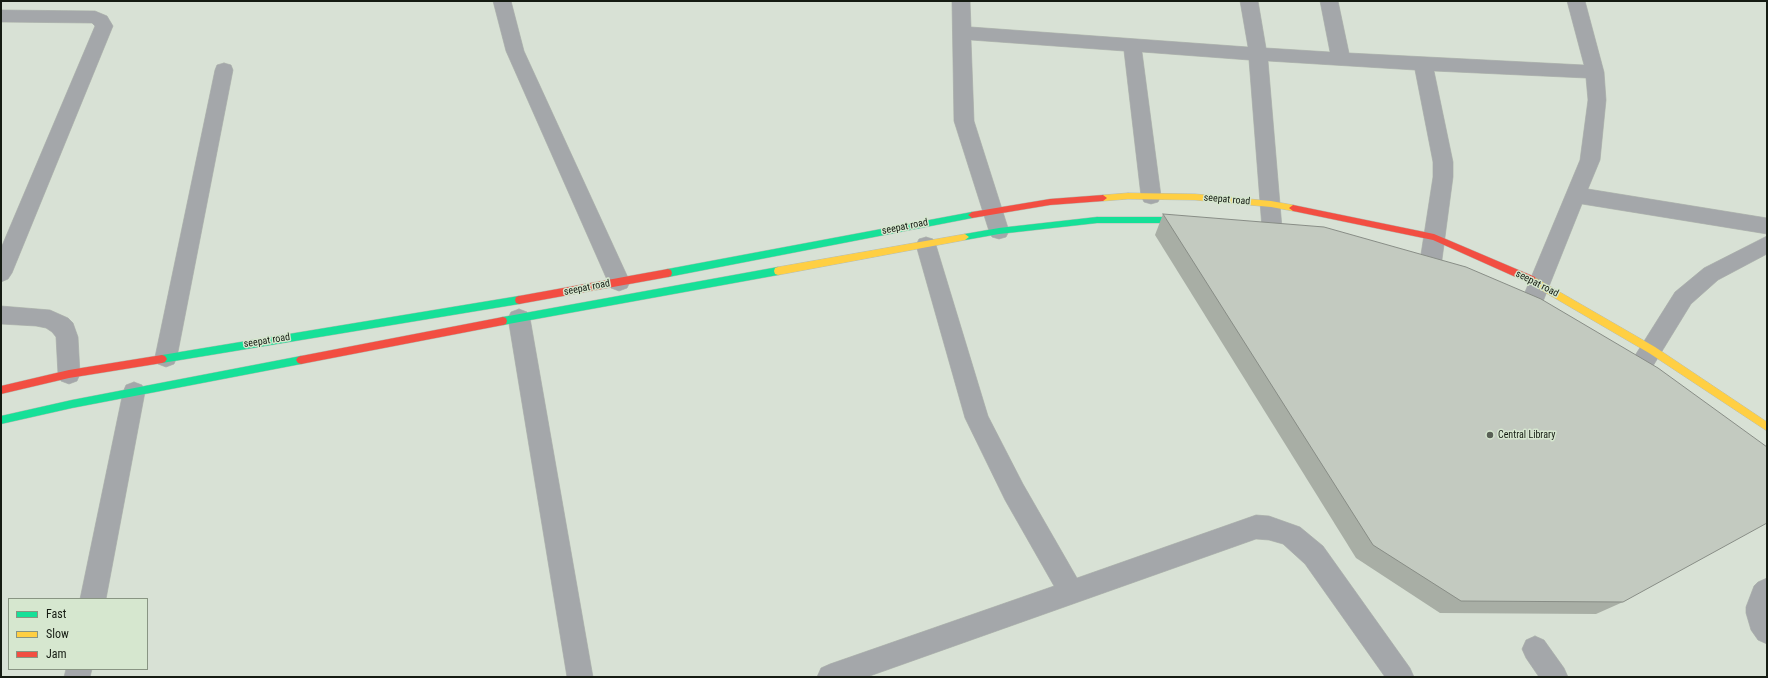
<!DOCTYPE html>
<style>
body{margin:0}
#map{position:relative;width:1768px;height:678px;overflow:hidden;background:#d8e1d5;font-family:"Roboto Condensed",sans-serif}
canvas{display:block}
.frame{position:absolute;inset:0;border:2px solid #151b12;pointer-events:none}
.legend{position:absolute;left:8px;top:598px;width:140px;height:72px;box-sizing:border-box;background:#d6e7cf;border:1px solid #899583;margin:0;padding:5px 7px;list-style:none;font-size:12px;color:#151b12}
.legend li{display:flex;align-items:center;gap:8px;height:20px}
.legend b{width:20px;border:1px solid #899583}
</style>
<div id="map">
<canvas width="1768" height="678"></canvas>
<div class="frame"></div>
<ul class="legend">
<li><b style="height:5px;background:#16e098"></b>Fast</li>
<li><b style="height:5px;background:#ffcf43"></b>Slow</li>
<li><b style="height:5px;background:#f24e42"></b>Jam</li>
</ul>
</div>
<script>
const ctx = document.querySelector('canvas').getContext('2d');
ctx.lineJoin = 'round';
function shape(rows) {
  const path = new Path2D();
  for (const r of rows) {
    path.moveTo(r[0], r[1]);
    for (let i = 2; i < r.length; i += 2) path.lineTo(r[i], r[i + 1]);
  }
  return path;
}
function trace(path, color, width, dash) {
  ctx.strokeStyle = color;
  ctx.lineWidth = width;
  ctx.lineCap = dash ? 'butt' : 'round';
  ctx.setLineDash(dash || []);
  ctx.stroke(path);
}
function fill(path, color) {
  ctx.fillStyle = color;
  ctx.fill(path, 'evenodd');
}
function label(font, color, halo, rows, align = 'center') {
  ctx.font = font + ' "Roboto Condensed",sans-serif';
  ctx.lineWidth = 3;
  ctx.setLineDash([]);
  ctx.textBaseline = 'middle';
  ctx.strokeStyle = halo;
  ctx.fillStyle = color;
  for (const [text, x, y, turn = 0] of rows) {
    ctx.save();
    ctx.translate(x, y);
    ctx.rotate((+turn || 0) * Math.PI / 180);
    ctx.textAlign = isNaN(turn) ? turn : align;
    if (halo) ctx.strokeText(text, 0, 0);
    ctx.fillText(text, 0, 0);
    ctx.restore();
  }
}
const street = shape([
 [493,1,511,1,524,51,630,282,627,288,619,291,611,288,608,282,506,51,493,1],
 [952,1,970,1,971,27,1248,47,1240,1,1258,1,1266,48,1330,52,1320,1,1338,1,1349,53,1584,65,1567,1,1585,1,1604,72,1606,100,1600,160,1588,189,1767,218,1767,234,1582,204,1542,304,1539,310,1531,313,1523,310,1520,304,1580,160,1588,100,1586,78,1434,71,1453,162,1453,177,1441,267,1437,273,1430,276,1423,273,1419,267,1433,177,1433,162,1415,70,1268,61,1282,228,1279,234,1272,236,1265,234,1262,228,1249,60,1142,52,1161,196,1158,202,1151,204,1144,202,1141,196,1124,51,971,40,974,121,1009,231,1006,237,999,239,992,237,989,231,954,121,952,1],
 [1,10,95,11,107,16,113,26,12,273,8,279,1,282,1,248,95,26,92,23,1,22,1,10],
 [224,63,231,65,233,70,177,357,174,364,166,367,158,364,155,357,215,70,217,65,224,63],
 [1767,236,1767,254,1718,280,1691,304,1645,379,1637,382,1629,379,1626,372,1629,365,1675,292,1704,268,1767,236],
 [926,237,933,239,936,245,988,416,1023,484,1077,578,1256,515,1269,516,1300,527,1323,546,1410,668,1414,677,1385,677,1305,564,1283,544,1269,540,1256,539,867,677,817,677,821,668,830,664,1054,586,1005,500,965,418,916,245,919,239,926,237],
 [1,306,50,310,68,318,73,323,78,337,80,374,77,381,69,384,61,381,58,374,56,337,52,332,46,328,36,326,1,324,1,306],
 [519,309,527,312,530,318,593,677,567,677,508,318,511,312,519,309],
 [134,382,142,385,145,392,106,599,80,599,123,392,126,385,134,382],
 [1767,578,1767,644,1758,640,1751,630,1746,613,1746,607,1754,586,1758,582,1767,578],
 [1535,636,1544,640,1564,668,1568,677,1539,677,1526,658,1522,649,1526,640,1535,636],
 [66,669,92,669,90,677,64,677,66,669]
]);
const fast = shape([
 [972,212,976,215,972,218,668,277,665,276,664,273,665,270,668,269,972,212],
 [1097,217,1189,217,1193,220,1189,223,1097,223,999,234,965,240,961,237,965,234,999,228,1097,217],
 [778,267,781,268,782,271,781,274,778,275,503,325,500,324,499,321,500,318,503,317,778,267],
 [519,296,522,297,523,300,522,303,519,304,162,363,159,362,157,359,159,356,162,355,519,296],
 [301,356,304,357,306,360,304,363,301,364,72,408,1,424,1,416,72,400,301,356]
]);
const slow = shape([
 [1128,193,1195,194,1271,201,1293,205,1297,208,1293,211,1271,207,1195,200,1128,199,1103,201,1099,198,1103,195,1128,193],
 [965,234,969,237,965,240,778,275,775,274,774,271,775,268,778,267,965,234],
 [1532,276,1655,347,1767,422,1767,431,1649,353,1529,283,1528,280,1529,277,1532,276]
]);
const jam = shape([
 [1103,195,1107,198,1103,201,1050,205,972,218,968,215,972,212,1050,199,1103,195],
 [1293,205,1434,234,1535,277,1536,280,1535,283,1529,283,1433,240,1293,211,1289,208,1293,205],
 [668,269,671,270,672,273,671,276,668,277,519,304,516,303,515,300,516,297,519,296,668,269],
 [503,317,506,318,507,321,506,324,503,325,301,364,298,363,296,360,298,357,301,356,503,317],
 [162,355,165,356,167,359,165,362,162,363,69,378,1,394,1,386,69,370,162,355]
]);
const wall = shape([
 [1163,214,1623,602,1596,614,1440,613,1356,558,1155,235]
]);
const building = shape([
 [1163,214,1324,227,1466,267,1541,299,1658,368,1767,447,1767,523,1623,602,1461,601,1373,545,1163,214]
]);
const markers = [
 [1490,435,4,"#596056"]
];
const streetNames = [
 ["seepat road",1227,200,5],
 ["seepat road",905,227,-11],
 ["seepat road",1537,284,27],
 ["seepat road",587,288,-11],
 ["seepat road",267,341,-9]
];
const poiNames = [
 ["Central Library",1498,435]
];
trace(street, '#b6bdb3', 1);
trace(fast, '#b6bdb3', 1);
trace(slow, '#b6bdb3', 1);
trace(jam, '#b6bdb3', 1);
fill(street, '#a4a7aa');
fill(fast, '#16e098');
fill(slow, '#ffcf43');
fill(jam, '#f24e42');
fill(wall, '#a8aea5');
fill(building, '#c3cac0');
trace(building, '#888d86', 1);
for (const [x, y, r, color] of markers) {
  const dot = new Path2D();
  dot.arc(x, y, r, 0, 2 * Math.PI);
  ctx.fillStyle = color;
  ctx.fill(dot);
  trace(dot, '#d6e7cf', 1.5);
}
label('10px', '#151b12', '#d6e7cf', streetNames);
label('10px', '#151b12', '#d6e7cf', poiNames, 'left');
</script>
